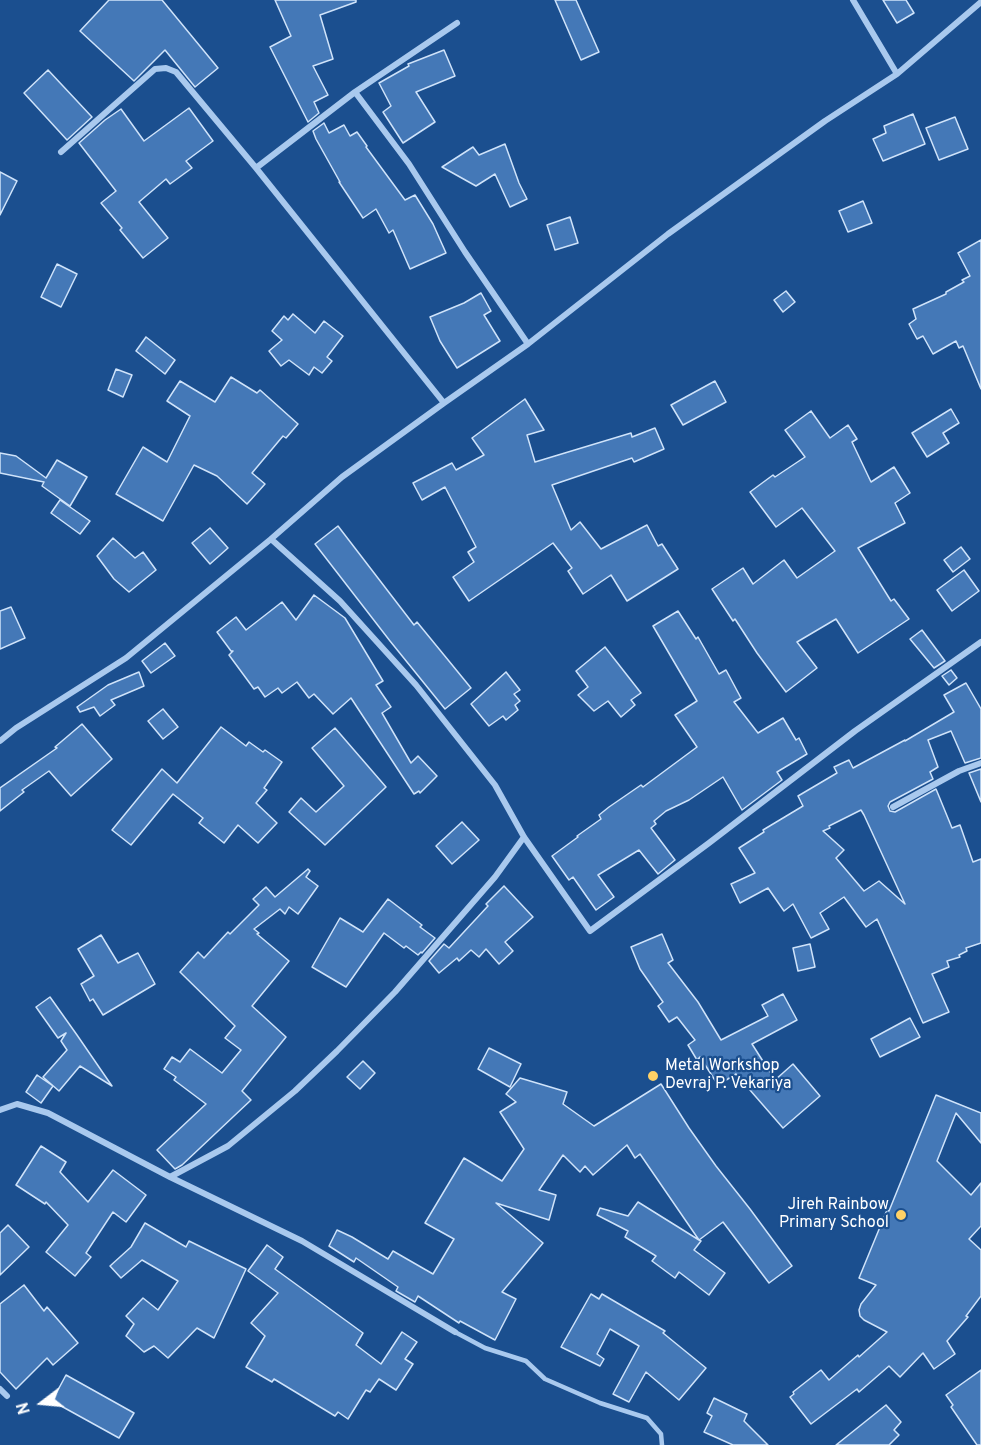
<!DOCTYPE html>
<style>
body{margin:0}
#map{position:relative;width:981px;height:1445px;overflow:hidden;background:#1b4f8f;font-family:Overpass,sans-serif}
canvas{display:block}
.north{position:absolute;left:12px;top:1373px;width:60px;height:60px;-webkit-text-stroke:4px #1b4f8f;paint-order:stroke;rotate:254deg;font-size:16px;font-weight:700;line-height:24px;text-align:center;color:#fff}
.north::after{content:'';display:block;margin:auto;width:21px;height:27px;background:#fff;clip-path:polygon(50% 0,100% 100%,50% 72%,0 100%)}
</style>
<div id="map">
<canvas width="981" height="1445"></canvas>
<div class="north">N</div>
</div>
<script>
const ctx = document.querySelector('canvas').getContext('2d');
ctx.lineJoin = 'round';
function fill(path, color) {
  ctx.fillStyle = color;
  ctx.fill(path, 'evenodd');
}
function shape(rows) {
  const path = new Path2D();
  for (const r of rows) {
    path.moveTo(r[0], r[1]);
    for (let i = 2; i < r.length; i += 2) path.lineTo(r[i], r[i + 1]);
  }
  return path;
}
function trace(path, color, width, dash) {
  ctx.strokeStyle = color;
  ctx.lineWidth = width;
  ctx.lineCap = dash ? 'butt' : 'round';
  ctx.setLineDash(dash || []);
  ctx.stroke(path);
}
function label(font, color, halo, rows, align = 'center') {
  ctx.font = font + ' Overpass,sans-serif';
  ctx.lineWidth = 4.5;
  ctx.setLineDash([]);
  ctx.textBaseline = 'middle';
  ctx.strokeStyle = halo;
  ctx.fillStyle = color;
  for (const [text, x, y, turn = 0] of rows) {
    ctx.save();
    ctx.translate(x, y);
    ctx.rotate((+turn || 0) * Math.PI / 180);
    ctx.textAlign = isNaN(turn) ? turn : align;
    if (halo) ctx.strokeText(text, 0, 0);
    ctx.fillText(text, 0, 0);
    ctx.restore();
  }
}
const building = shape([
 [109,0,162,0,218,68,195,87,165,50,134,81,80,31,109,0],
 [275,0,356,0,356,2,320,15,333,59,313,66,328,95,314,102,319,113,308,122,270,47,291,36,275,0],
 [555,0,576,0,599,52,581,60,555,0],
 [883,0,906,0,914,13,897,23,883,0],
 [444,50,455,76,416,92,435,122,403,143,383,112,391,106,379,83,409,66,408,64,444,50],
 [48,70,92,117,67,140,24,93,48,70],
 [189,108,213,141,186,161,192,168,170,184,166,179,139,202,168,238,143,258,120,230,122,228,101,203,116,191,79,143,105,120,121,109,144,141,189,108],
 [913,114,925,144,883,161,873,139,886,133,884,126,913,114],
 [955,117,968,149,939,160,926,128,955,117],
 [324,123,329,133,344,125,350,136,357,132,367,146,366,147,405,200,415,195,433,224,446,253,410,269,393,230,389,233,376,209,363,218,339,182,340,182,316,139,313,131,324,123],
 [505,144,519,183,527,199,510,207,495,174,476,186,442,167,473,147,479,155,505,144],
 [0,172,17,181,0,215,0,172],
 [863,201,872,223,848,232,839,211,863,201],
 [570,217,578,243,555,250,547,225,570,217],
 [981,240,981,389,963,346,959,348,956,341,933,354,923,336,917,339,909,324,916,319,913,309,946,294,946,292,964,282,962,280,970,276,958,253,981,240],
 [57,264,77,274,61,307,41,297,57,264],
 [786,291,795,302,783,312,774,300,786,291],
 [481,293,491,311,484,315,500,341,457,368,440,341,430,317,464,303,481,293],
 [293,314,315,333,324,321,343,336,327,357,332,361,322,373,314,367,309,375,289,360,281,366,269,351,282,340,272,331,284,316,288,320,293,314],
 [146,337,175,360,165,374,136,351,146,337],
 [116,369,132,375,123,397,108,390,116,369],
 [231,377,257,393,260,390,298,424,286,438,283,436,252,473,265,484,247,504,217,476,194,465,163,521,116,494,143,447,167,462,190,416,167,401,180,381,215,402,231,377],
 [715,381,726,402,683,425,671,405,715,381],
 [525,399,544,430,527,435,535,462,631,433,632,437,655,428,664,449,634,462,632,458,552,485,571,530,580,522,601,549,647,525,658,546,662,544,678,569,627,601,611,575,583,594,568,571,572,568,553,543,469,601,453,577,474,562,468,552,476,547,445,487,422,500,413,483,452,463,456,470,484,455,472,438,525,399],
 [951,409,959,423,943,433,949,443,927,457,912,433,951,409],
 [811,411,830,438,848,425,857,439,852,442,871,482,894,467,910,493,895,503,905,523,858,548,891,601,894,599,909,619,858,653,836,619,797,642,817,668,786,692,757,653,735,619,733,621,712,589,743,568,753,584,784,560,797,578,835,551,802,508,776,527,750,492,773,475,775,477,805,457,785,430,811,411],
 [0,453,16,456,46,478,57,460,87,477,70,506,42,486,44,482,0,473,0,453],
 [60,500,90,521,80,534,51,513,60,500],
 [338,526,414,625,417,622,471,688,445,709,390,641,315,544,338,526],
 [210,528,228,548,210,564,192,543,210,528],
 [113,538,135,558,143,552,156,570,129,592,114,579,97,556,113,538],
 [961,547,970,559,953,572,944,560,961,547],
 [964,570,979,591,952,611,937,590,964,570],
 [314,595,345,618,383,681,376,685,391,707,382,713,411,763,418,756,437,776,420,793,419,791,414,794,351,698,333,714,314,694,309,698,297,682,282,693,278,688,265,697,258,687,254,689,229,655,233,651,231,651,217,632,236,617,246,630,282,602,296,620,314,595],
 [11,607,25,638,0,649,0,611,11,607],
 [678,611,696,639,698,637,719,674,726,670,741,698,734,702,758,733,783,718,796,740,799,738,807,754,777,772,782,780,742,810,723,777,689,800,666,811,654,821,656,824,651,828,675,860,658,874,639,850,598,875,614,897,596,910,573,877,569,880,552,856,578,837,577,836,601,819,599,815,609,807,641,785,643,787,697,747,675,715,697,701,653,626,678,611],
 [922,630,945,661,934,668,910,639,922,630],
 [165,643,175,656,151,673,142,661,165,643],
 [605,647,641,693,631,700,635,705,621,717,608,701,594,711,578,695,588,687,576,671,605,647],
 [951,670,957,678,949,685,942,676,951,670],
 [139,672,144,686,111,700,115,705,100,716,94,707,80,712,77,707,108,685,139,672],
 [506,672,520,690,514,694,520,701,515,705,518,710,506,720,503,716,489,726,471,704,506,672],
 [966,683,981,709,981,758,965,763,951,731,928,740,938,767,930,772,933,779,890,802,888,806,890,811,895,812,936,789,952,828,960,825,973,862,981,859,981,943,966,948,967,951,959,955,960,957,947,961,949,967,932,974,949,1012,923,1023,877,919,866,927,844,897,820,913,829,929,811,938,793,904,784,911,768,888,740,903,731,884,755,873,739,848,764,832,763,830,803,806,798,796,837,773,834,767,849,760,853,768,905,740,905,741,954,712,944,695,966,683],
 [861,810,864,815,905,904,879,881,864,891,836,858,844,850,823,831,830,828,829,826,861,810],
 [163,709,178,727,163,739,148,721,163,709],
 [82,724,112,759,71,796,49,771,22,790,24,792,0,811,0,788,57,748,55,747,82,724],
 [221,727,246,746,249,742,263,752,265,750,282,762,264,788,267,790,256,803,277,823,258,843,238,825,224,843,199,823,203,818,173,794,131,845,112,830,162,769,177,783,221,727],
 [335,728,386,787,325,845,289,812,301,798,316,812,344,786,312,748,335,728],
 [981,769,981,802,969,773,981,769],
 [462,822,479,840,452,864,436,846,462,822],
 [308,869,310,871,306,877,318,886,298,914,289,907,285,914,280,909,254,929,259,933,257,934,289,961,252,1006,286,1037,242,1091,251,1100,182,1165,175,1169,157,1150,206,1104,174,1080,176,1077,164,1069,172,1057,180,1062,190,1049,222,1073,241,1050,225,1038,235,1026,180,972,198,952,204,958,228,932,230,934,259,905,253,899,266,887,275,897,308,869],
 [504,886,533,917,505,942,513,951,499,964,486,949,479,957,471,950,459,961,457,958,439,973,429,961,444,944,449,948,488,906,486,904,504,886],
 [388,899,422,925,420,927,435,938,422,953,421,952,418,955,406,946,404,948,384,933,346,987,312,967,340,918,363,932,388,899],
 [662,934,673,960,668,963,698,1002,721,1040,768,1016,762,1005,783,994,797,1020,752,1044,775,1080,793,1064,820,1096,783,1128,736,1074,718,1085,700,1057,697,1060,688,1045,695,1040,677,1017,669,1022,658,1006,663,1002,640,969,631,947,662,934],
 [101,935,118,963,138,953,155,984,103,1015,93,999,90,1001,81,984,94,976,78,949,101,935],
 [810,944,815,967,798,971,793,948,810,944],
 [50,997,77,1035,112,1086,80,1066,59,1091,43,1077,67,1050,61,1041,66,1033,58,1038,36,1007,50,997],
 [910,1018,920,1037,880,1057,871,1039,910,1018],
 [489,1048,521,1064,510,1087,478,1069,489,1048],
 [363,1061,375,1073,360,1089,347,1077,363,1061],
 [37,1075,53,1086,41,1103,26,1092,37,1075],
 [520,1078,567,1092,563,1104,594,1126,661,1084,689,1128,716,1166,750,1209,792,1266,769,1283,723,1222,699,1240,701,1241,694,1250,725,1273,709,1295,679,1272,675,1278,652,1261,656,1256,625,1237,628,1231,597,1215,600,1208,628,1216,638,1202,699,1240,640,1154,635,1158,627,1145,593,1175,585,1166,580,1172,563,1155,539,1190,556,1195,549,1220,496,1203,543,1243,502,1292,516,1299,495,1340,460,1321,459,1323,418,1296,415,1302,396,1291,398,1287,356,1258,354,1262,329,1246,337,1230,352,1237,388,1259,393,1251,433,1274,454,1239,425,1223,464,1158,502,1181,524,1149,500,1112,516,1102,506,1094,520,1078],
 [936,1095,981,1113,981,1143,956,1113,937,1161,971,1195,981,1183,981,1226,969,1239,981,1250,981,1296,966,1316,968,1317,947,1341,955,1354,934,1369,923,1353,900,1377,889,1366,859,1392,857,1389,811,1424,790,1397,794,1394,793,1392,821,1370,829,1380,858,1355,859,1357,887,1332,864,1320,860,1316,859,1310,861,1304,876,1285,859,1278,887,1210,889,1211,936,1095],
 [41,1146,66,1162,60,1172,88,1202,113,1170,146,1195,126,1222,113,1212,86,1253,91,1257,75,1276,46,1252,68,1225,46,1202,45,1204,16,1185,41,1146],
 [145,1223,186,1247,189,1241,246,1269,214,1338,197,1328,168,1358,154,1346,144,1352,126,1336,134,1324,126,1316,143,1298,158,1310,178,1281,142,1260,121,1278,110,1266,131,1247,145,1223],
 [8,1225,29,1247,0,1275,0,1233,8,1225],
 [267,1245,283,1257,275,1269,363,1333,356,1345,381,1364,402,1332,417,1342,405,1359,413,1364,396,1390,379,1379,370,1392,366,1390,348,1419,338,1412,335,1416,274,1379,272,1382,246,1367,265,1336,251,1323,278,1293,248,1271,267,1245],
 [24,1285,44,1311,47,1307,78,1343,53,1365,47,1358,16,1389,0,1372,0,1304,24,1285],
 [591,1294,599,1299,602,1294,665,1331,663,1333,706,1368,679,1400,646,1372,629,1402,613,1394,639,1346,610,1329,597,1354,604,1359,600,1366,561,1347,591,1294],
 [981,1370,981,1445,977,1445,951,1407,953,1405,946,1395,981,1370],
 [66,1375,134,1413,119,1438,52,1401,66,1375],
 [714,1398,747,1414,744,1421,768,1445,733,1445,704,1432,712,1416,707,1413,714,1398],
 [886,1405,901,1422,894,1430,899,1435,889,1445,836,1445,886,1405]
]);
const service = shape([
 [455,1332,485,1348,526,1361,545,1379,600,1403,647,1418,661,1434,662,1445]
]);
const minor = shape([
 [853,0,897,74],
 [355,92,409,164,465,252,528,344],
 [61,152,155,69,166,68,176,72,256,168,444,403],
 [256,168,355,92,457,23],
 [271,539,340,601,416,685,495,785,524,837,590,931,709,843,855,731,981,642],
 [0,741,16,728,126,658,271,539,342,477,444,403,528,344,668,234,825,121,897,74,981,2],
 [893,807,959,771,981,763],
 [0,1110,17,1104,48,1113,170,1177,302,1241,455,1332],
 [170,1177,228,1146,295,1091,337,1051,395,992,495,877,524,837],
 [0,1389,7,1396]
]);
const markers = [
 [653,1076,6,"#ffd166"],
 [901,1215,6,"#ffd166"]
];
const poiNames = [
 ["Metal Workshop",665,1067],
 ["Devraj P. Vekariya",665,1085],
 ["Jireh Rainbow",889,1206,"right"],
 ["Primary School",889,1224,"right"]
];
fill(building, '#4478b7');
trace(building, '#cfe3fa', 1.5);
trace(service, '#a9c9ee', 4.5);
trace(minor, '#a9c9ee', 6);
for (const [x, y, r, color] of markers) {
  const dot = new Path2D();
  dot.arc(x, y, r, 0, 2 * Math.PI);
  ctx.fillStyle = color;
  ctx.fill(dot);
  trace(dot, '#1b4f8f', 2);
}
label('16px', '#fff', '#1b4f8f', poiNames, 'left');
</script>
